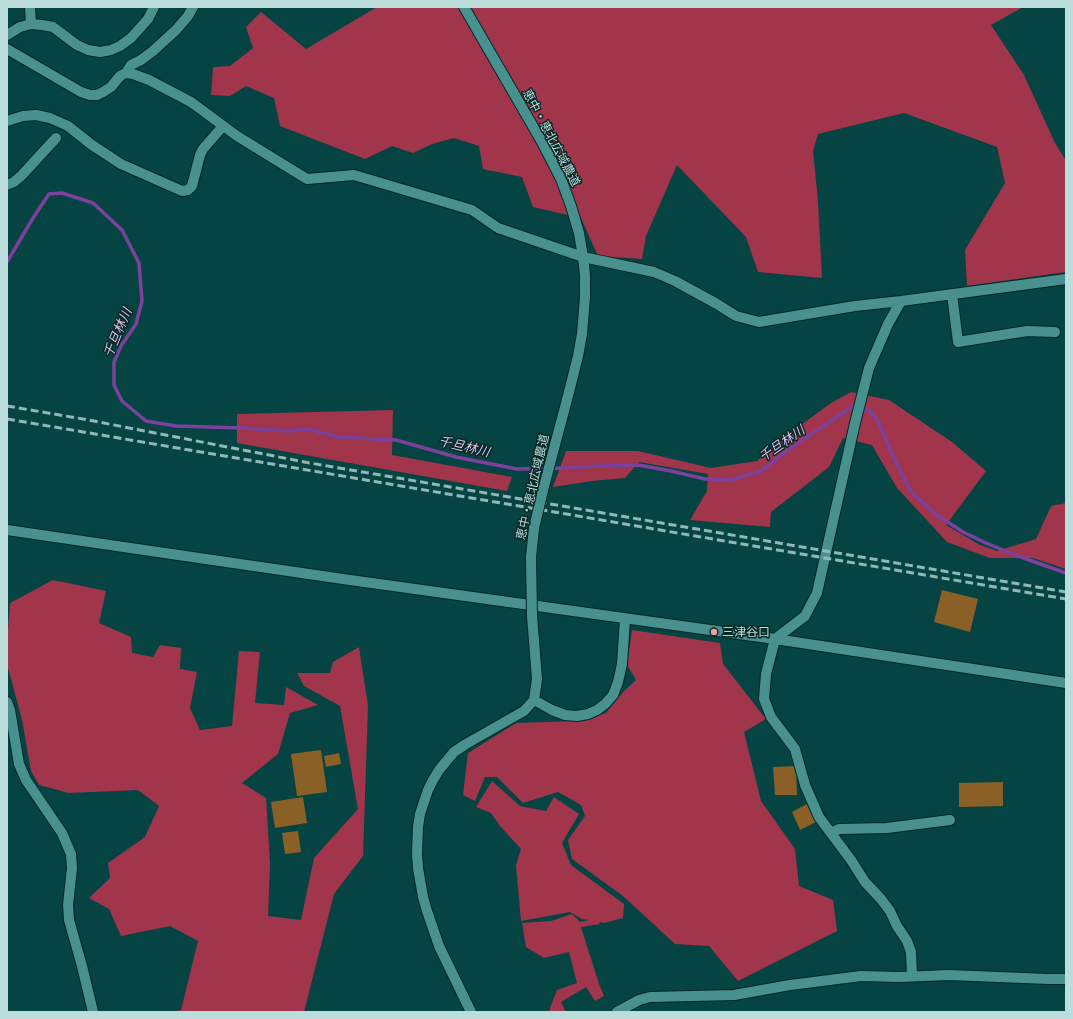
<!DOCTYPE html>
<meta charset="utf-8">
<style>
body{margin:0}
#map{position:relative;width:1073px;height:1019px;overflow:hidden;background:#054443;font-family:Quicksand,sans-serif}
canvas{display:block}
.frame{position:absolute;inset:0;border:8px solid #bbdddb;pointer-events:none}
</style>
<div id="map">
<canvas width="1073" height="1019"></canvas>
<div class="frame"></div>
</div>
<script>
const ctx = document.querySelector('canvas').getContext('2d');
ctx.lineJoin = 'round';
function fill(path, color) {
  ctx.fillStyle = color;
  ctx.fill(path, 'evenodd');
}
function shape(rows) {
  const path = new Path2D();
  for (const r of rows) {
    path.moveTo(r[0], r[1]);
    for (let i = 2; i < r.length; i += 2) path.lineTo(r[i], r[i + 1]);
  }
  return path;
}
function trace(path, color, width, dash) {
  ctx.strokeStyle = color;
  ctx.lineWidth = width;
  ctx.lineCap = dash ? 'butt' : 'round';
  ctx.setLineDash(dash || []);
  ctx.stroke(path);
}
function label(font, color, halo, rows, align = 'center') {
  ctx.font = font + ' Quicksand,"Noto Sans JP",sans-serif';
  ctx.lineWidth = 3;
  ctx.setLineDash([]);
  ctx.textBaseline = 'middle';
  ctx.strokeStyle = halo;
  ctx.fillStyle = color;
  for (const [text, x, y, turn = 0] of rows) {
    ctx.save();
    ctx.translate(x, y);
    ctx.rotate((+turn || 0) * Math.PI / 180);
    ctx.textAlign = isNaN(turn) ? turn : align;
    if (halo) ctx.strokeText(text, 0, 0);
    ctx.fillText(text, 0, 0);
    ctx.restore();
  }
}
const green = shape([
 [377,7,1023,7,991,25,1024,75,1054,141,1066,161,1066,272,967,286,965,250,1005,183,997,147,904,113,818,134,813,151,818,201,822,278,758,272,746,237,677,165,646,236,642,259,598,256,581,218,533,207,522,177,483,169,479,146,454,138,432,144,413,153,392,146,365,159,280,126,274,98,246,86,230,96,211,95,213,67,230,66,253,48,246,27,261,12,306,49],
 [851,392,889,400,952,442,986,471,946,525,980,545,997,551,1036,539,1051,506,1066,503,1066,569,1033,558,990,558,947,542,897,488,872,445,843,438,829,467,771,512,770,527,690,520,707,491,708,474,639,462,625,478,592,481,553,487,566,451,638,451,711,468,757,461,790,433,831,403],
 [393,410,392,455,512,477,507,491,237,443,237,414],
 [53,580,106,591,99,623,131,637,132,653,153,657,160,645,181,648,180,669,197,672,190,708,200,730,232,726,239,651,260,652,255,703,284,705,286,687,318,705,290,713,278,754,242,783,266,798,270,863,268,916,301,920,314,858,358,809,340,706,304,686,297,673,330,673,333,662,359,647,368,706,363,856,334,894,304,1012,169,1012,181,1010,198,941,170,926,121,936,109,909,89,898,110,878,108,863,145,837,159,806,138,790,69,793,39,785,31,771,22,720,7,664,7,643,10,603],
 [632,630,720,643,723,664,766,719,744,732,761,801,795,849,799,886,833,900,837,931,738,981,709,946,675,944,623,896,572,859,568,840,585,816,581,805,558,792,523,803,497,777,485,777,475,801,463,795,468,753,516,723,578,721,606,713,623,692,636,680,627,665],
 [492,781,520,806,546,811,554,797,579,814,562,843,571,865,624,904,623,918,604,923,599,922,600,924,581,927,599,984,604,996,595,1001,586,987,561,1002,566,1012,549,1012,550,1008,557,990,577,983,569,952,544,958,526,947,522,923,551,921,572,914,580,922,589,920,582,919,570,912,521,921,516,865,521,849,500,826,491,813,476,807]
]);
const stream = shape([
 [7,262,33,218,49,194,62,193,93,203,122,230,139,263,142,301,136,324,121,346,114,362,114,385,122,401,146,421,176,426,242,428,288,431,308,429,338,437,396,440,456,457,517,469,563,468,600,466,638,465,671,471,705,479,731,480,761,471,792,447,852,407,868,409,878,421,897,465,912,493,937,515,963,532,986,543,1015,555,1066,573]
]);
const building = shape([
 [942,590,978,599,970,632,934,622],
 [321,750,327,792,297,796,291,754],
 [339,753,341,764,326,767,324,756],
 [796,766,797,795,775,795,773,767],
 [1003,782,1003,806,959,807,959,783],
 [303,797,307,823,275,828,271,802],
 [807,804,816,822,800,830,792,812],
 [298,831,301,852,285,854,282,833]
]);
const minor = shape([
 [30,7,31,24],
 [464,7,542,142,561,179,571,206,579,233,583,257,585,275,585,297,582,334,578,356,569,392],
 [7,35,20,27,31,24,42,25,53,27,77,45,88,50,100,52,111,50,120,46,131,38,148,19,154,7],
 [7,49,81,92,90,95,97,95,103,92,111,87,120,76,126,73,131,65,141,60,153,51,176,30,188,16,193,7],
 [126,73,133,74,149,80,191,102,237,136,307,179,354,175,472,210,498,228,583,257,654,272,675,281,717,304,736,316,759,322,855,306,901,301,1066,279],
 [7,121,23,116,36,115,50,118,68,126,92,145,121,164,182,191,188,190,192,186,200,155,203,149,223,126],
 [7,185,14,182,22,175,56,138],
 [952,294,958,342,1027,331,1055,332],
 [901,301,888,324,869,368,855,423,817,593,805,616,775,639,766,674,764,699,771,717,795,749,805,785,819,817,851,860,865,882,881,899,890,911,897,926,907,941,911,952,912,975],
 [7,530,343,579,775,639,1066,683],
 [534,700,552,710,565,715,577,716,588,714,597,710,605,704,613,695,618,682,622,664,625,619],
 [7,702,10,710,19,764,26,780,62,833,71,854,72,868,68,905,69,920,82,966,93,1012],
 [831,833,839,829,887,828,950,820],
 [471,1012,439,946,427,911,423,897,418,868,417,854,418,827,420,814,428,790,433,780,439,770,454,752,466,744,524,711,534,700,537,679,532,616],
 [617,1012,639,1000,650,997,734,995,790,985,861,976,899,977,949,975,1048,979,1066,979]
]);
const rail = shape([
 [7,406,83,419,310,463,1066,592],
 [7,419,1066,599]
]);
const minorBridge = shape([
 [532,616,531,557,534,528,543,490,569,392]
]);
const markers = [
 [714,632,4,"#f49aa5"]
];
const streetNames = [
 ["恵中・恵北広域農道",551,138,62],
 ["恵中・恵北広域農道",533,487,-77]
];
const poiNames = [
 ["三津谷口",722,632]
];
const waterNames = [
 ["千旦林川",118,333,-67],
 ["千旦林川",782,444,-35],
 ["千旦林川",464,447,13]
];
fill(green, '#a0354b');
trace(stream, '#7c419d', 3.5);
fill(building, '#8a6027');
trace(minor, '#002927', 12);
trace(minor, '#48918e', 10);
trace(rail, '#8fb8b7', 3, [8, 4]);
trace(minorBridge, '#002927', 12, []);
trace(minorBridge, '#48918e', 10);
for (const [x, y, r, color] of markers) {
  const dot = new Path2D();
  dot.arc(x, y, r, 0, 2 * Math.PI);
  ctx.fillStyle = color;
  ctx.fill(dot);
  trace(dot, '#082826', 1.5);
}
label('12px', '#bbdddb', '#082826', streetNames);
label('12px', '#bbdddb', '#082826', poiNames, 'left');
label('italic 13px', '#ddc0f0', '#082826', waterNames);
</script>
